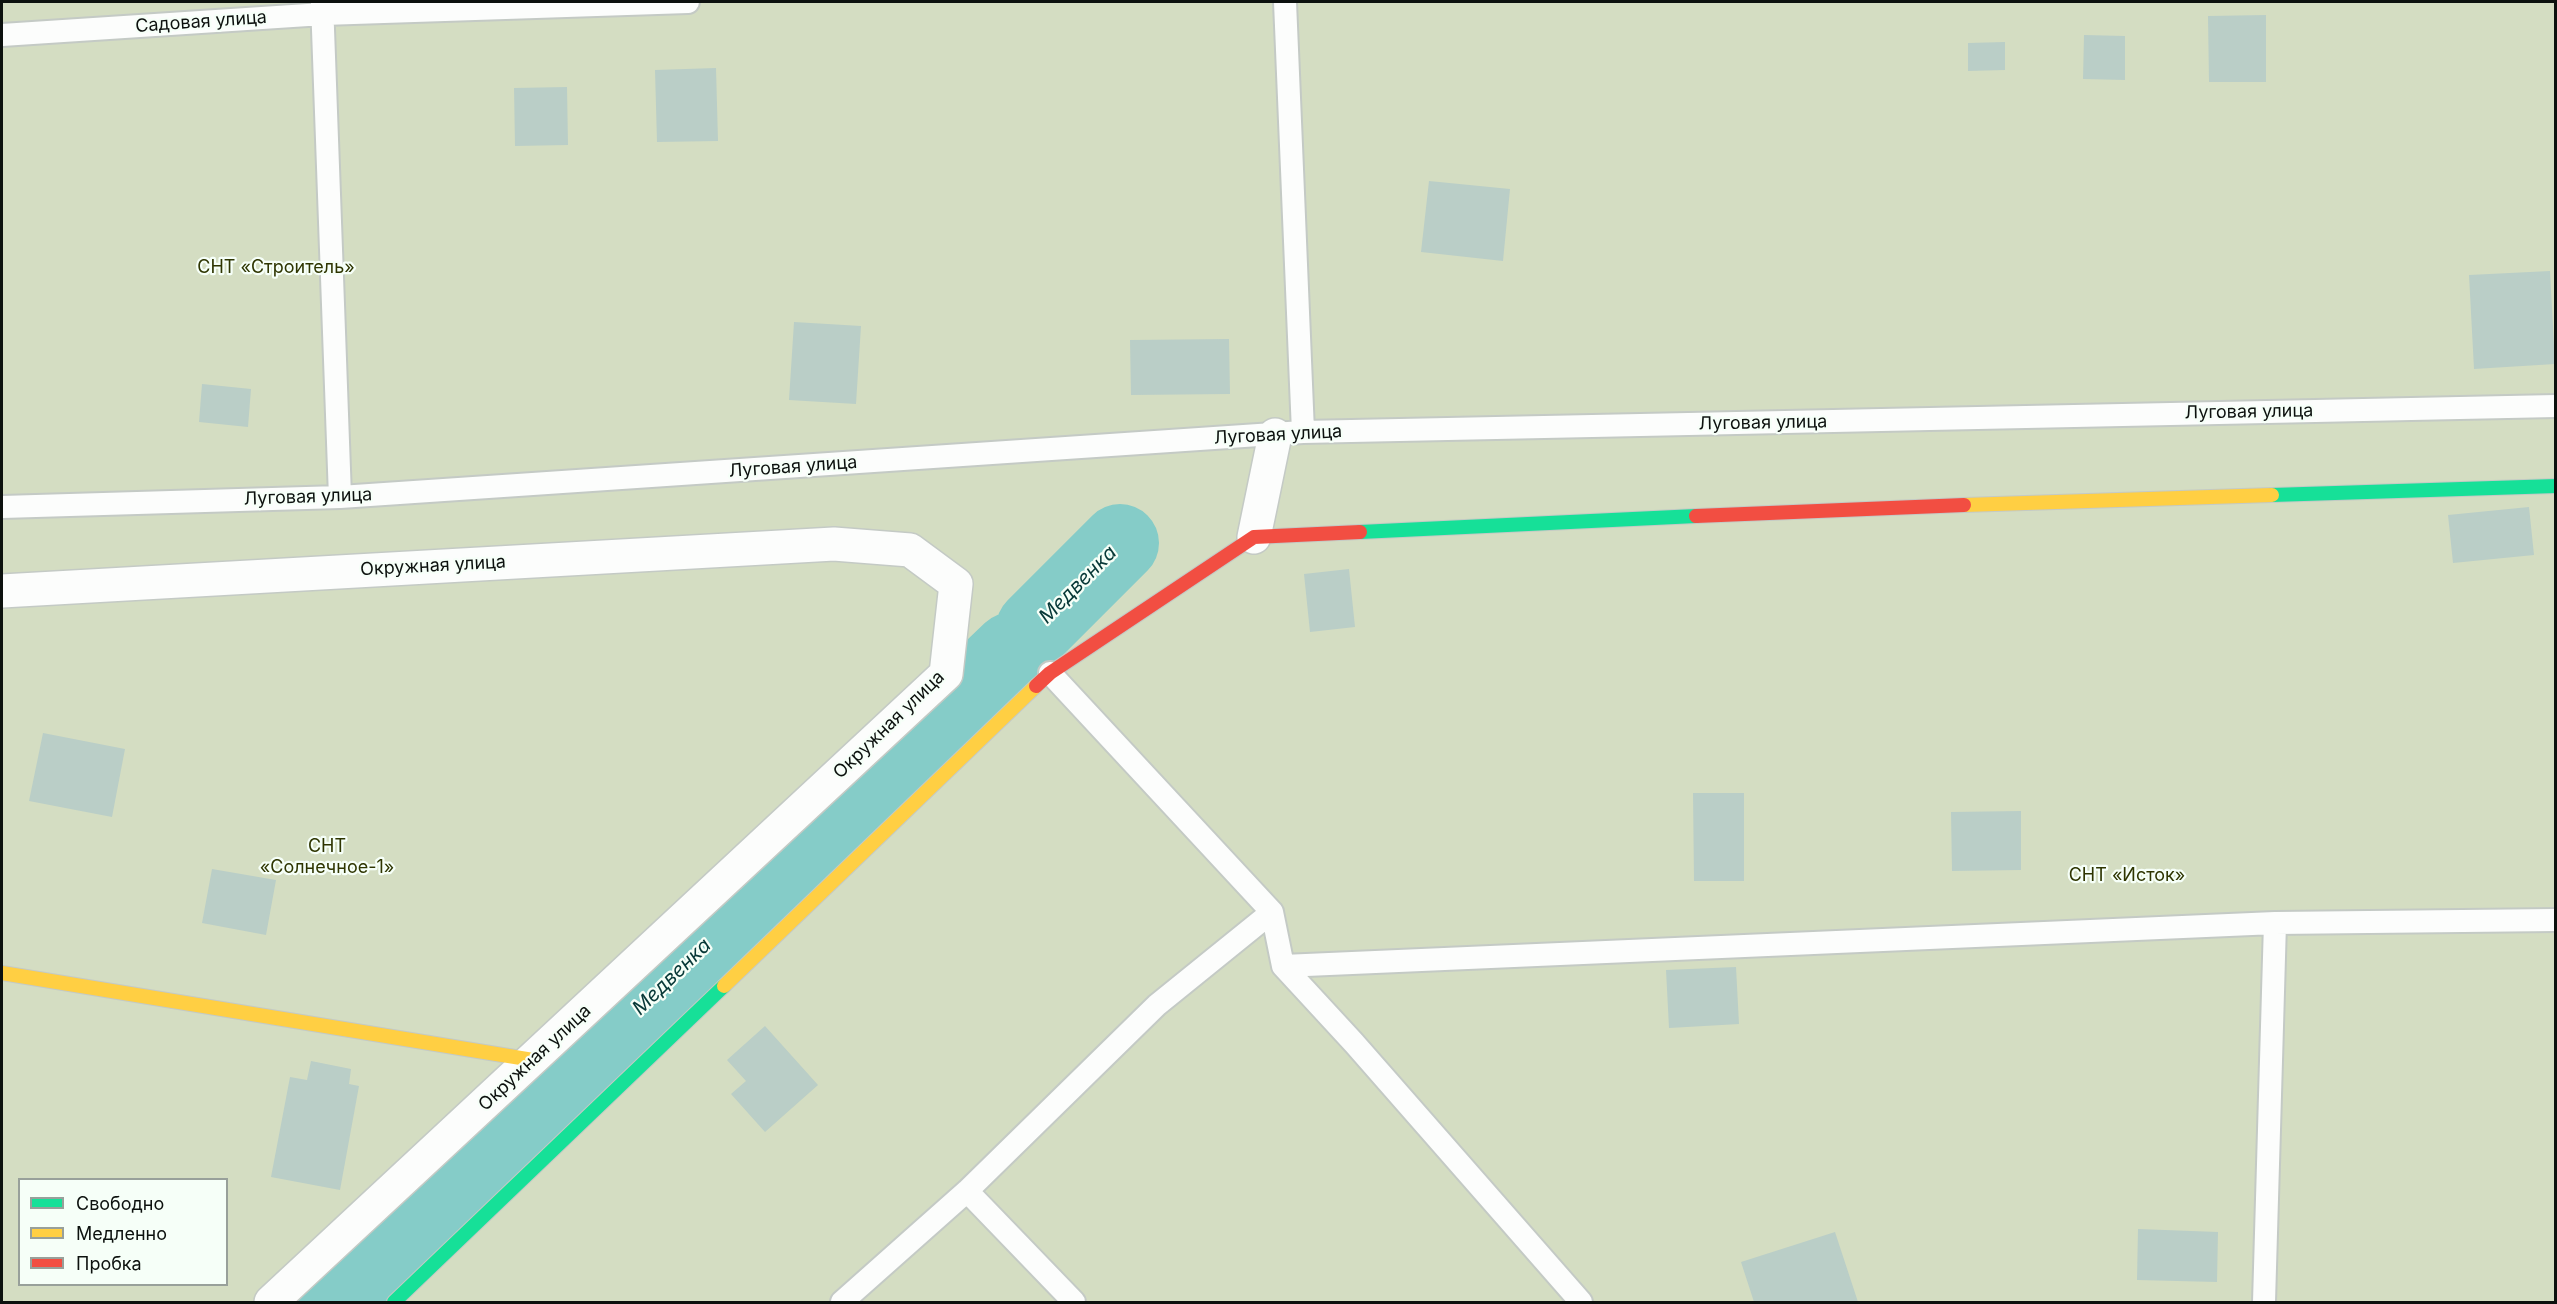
<!DOCTYPE html>
<meta charset="utf-8">
<style>
body{margin:0}
#map{position:relative;width:2557px;height:1304px;overflow:hidden;background:#e8f0ea;font-family:Inter,sans-serif}
canvas{display:block}
.frame{position:absolute;inset:0;border:3px solid #0c110e;pointer-events:none}
.legend{position:absolute;left:18px;top:1178px;width:210px;height:108px;box-sizing:border-box;background:#f6fff8;border:2px solid #98a09a;margin:0;padding:8px 10px;list-style:none;font-size:18px;color:#0c110e}
.legend li{display:flex;align-items:center;gap:12px;height:30px}
.legend b{width:30px;border:2px solid #98a09a}
</style>
<div id="map">
<canvas width="2557" height="1304"></canvas>
<div class="frame"></div>
<ul class="legend">
<li><b style="height:8px;background:#16e098"></b>Свободно</li>
<li><b style="height:8px;background:#ffcf43"></b>Медленно</li>
<li><b style="height:8px;background:#f24e42"></b>Пробка</li>
</ul>
</div>
<script>
const ctx = document.querySelector('canvas').getContext('2d');
ctx.lineJoin = 'round';
function fill(path, color) {
  ctx.fillStyle = color;
  ctx.fill(path, 'evenodd');
}
function shape(rows) {
  const path = new Path2D();
  for (const r of rows) {
    path.moveTo(r[0], r[1]);
    for (let i = 2; i < r.length; i += 2) path.lineTo(r[i], r[i + 1]);
  }
  return path;
}
function trace(path, color, width, dash) {
  ctx.strokeStyle = color;
  ctx.lineWidth = width;
  ctx.lineCap = dash ? 'butt' : 'round';
  ctx.setLineDash(dash || []);
  ctx.stroke(path);
}
function label(font, color, halo, rows, align = 'center') {
  ctx.font = font + ' Inter,sans-serif';
  ctx.lineWidth = 4.5;
  ctx.setLineDash([]);
  ctx.textBaseline = 'middle';
  ctx.strokeStyle = halo;
  ctx.fillStyle = color;
  for (const [text, x, y, turn = 0] of rows) {
    ctx.save();
    ctx.translate(x, y);
    ctx.rotate((+turn || 0) * Math.PI / 180);
    ctx.textAlign = isNaN(turn) ? turn : align;
    if (halo) ctx.strokeText(text, 0, 0);
    ctx.fillText(text, 0, 0);
    ctx.restore();
  }
}
const green = shape([
 [2,2,2555,2,2555,1302,2,1302],
 [20,1180,226,1180,226,1284,20,1284]
]);
const river = shape([
 [1035,628,1120,543],
 [331,1302,1012,651]
]);
const building = shape([
 [2266,15,2266,82,2209,82,2208,16],
 [2084,35,2125,36,2125,80,2083,79],
 [2005,42,2005,70,1968,71,1968,43],
 [716,68,718,141,657,142,655,70],
 [567,87,568,145,515,146,514,88],
 [1429,181,1510,189,1503,261,1421,252],
 [2550,271,2555,364,2474,369,2469,275],
 [794,322,861,326,856,404,789,400],
 [1229,339,1230,394,1131,395,1130,340],
 [202,384,251,389,248,427,199,422],
 [2529,507,2534,555,2453,563,2448,515],
 [1349,569,1355,627,1310,632,1304,574],
 [43,733,125,749,112,817,29,801],
 [1693,793,1744,793,1744,881,1694,881],
 [2021,811,2021,870,1952,871,1951,812],
 [212,869,276,880,266,935,202,923],
 [1736,967,1739,1024,1669,1028,1666,970],
 [765,1026,818,1085,765,1132,731,1094,746,1081,727,1060],
 [311,1061,351,1069,349,1084,359,1086,340,1190,271,1177,290,1077,307,1080],
 [2138,1229,2218,1232,2217,1282,2137,1280],
 [1835,1232,1858,1302,1754,1302,1741,1262]
]);
const lane = shape([
 [322,2,340,497],
 [1285,2,1303,432],
 [2,35,323,14,688,2],
 [2,507,340,497,1303,432,2556,406],
 [1050,673,1272,912,1283,966,1354,1043,1581,1302],
 [1283,966,2275,923,2556,920],
 [967,1191,1074,1302],
 [842,1302,967,1191,1157,1005,1272,912],
 [2264,1302,2275,923]
]);
const street = shape([
 [1254,537,1275,435],
 [2,591,834,544,910,550,956,584,946,674,271,1302]
]);
const fast = shape([
 [2272,495,2556,486],
 [1360,532,1696,516],
 [394,1302,724,986]
]);
const slow = shape([
 [1964,505,2272,495],
 [2,973,533,1060],
 [724,986,1036,686]
]);
const jam = shape([
 [1696,516,1964,505],
 [1036,686,1050,673,1254,537,1360,532]
]);
const streetNames = [
 ["Садовая улица",201,22,-4],
 ["Луговая улица",2249,412,-1],
 ["Луговая улица",1763,423,-1],
 ["Луговая улица",1278,435,-3],
 ["Луговая улица",793,467,-4],
 ["Луговая улица",308,497,-2],
 ["Окружная улица",433,566,-3],
 ["Окружная улица",889,725,-44],
 ["Окружная улица",535,1058,-43]
];
const parkNames = [
 ["СНТ «Строитель»",276,268],
 ["СНТ",327,847],
 ["«Солнечное-1»",327,868],
 ["СНТ «Исток»",2127,876]
];
const waterNames = [
 ["Медвенка",1078,585,-45],
 ["Медвенка",672,977,-44]
];
fill(green, '#d4ddc2');
trace(river, '#85ccc8', 78);
fill(building, '#bacec7');
trace(lane, '#c4cac5', 26);
trace(street, '#c4cac5', 36);
trace(fast, '#c4cac5', 16);
trace(slow, '#c4cac5', 16);
trace(jam, '#c4cac5', 16);
trace(lane, '#fcfdfc', 22);
trace(street, '#fcfdfc', 33);
trace(fast, '#16e098', 14);
trace(slow, '#ffcf43', 14);
trace(jam, '#f24e42', 14);
label('18px', '#0c110e', '#f6fff8', streetNames);
label('18px', '#2e3500', '#f6fff8', parkNames);
label('italic 20px', '#073837', '#f6fff8', waterNames);
</script>
